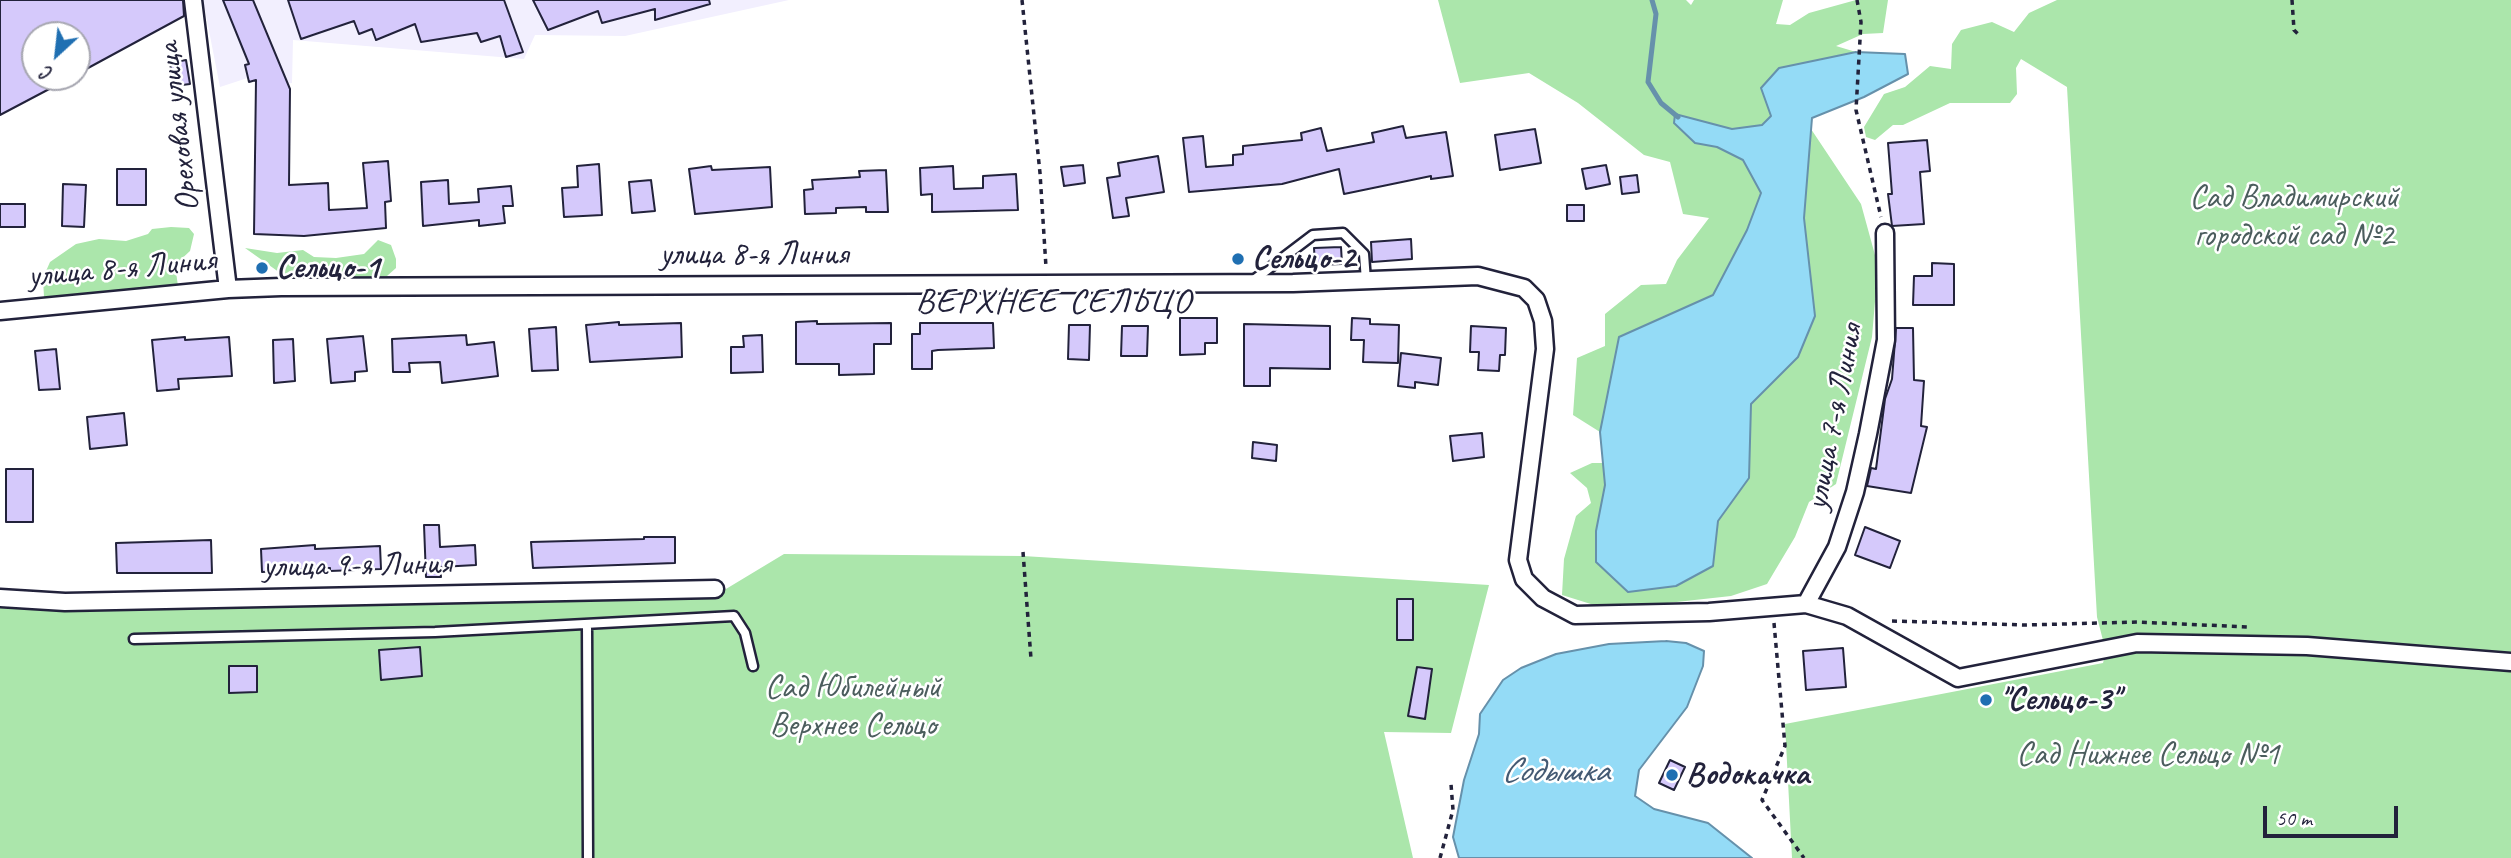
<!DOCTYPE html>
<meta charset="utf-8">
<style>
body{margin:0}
#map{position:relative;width:2511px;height:858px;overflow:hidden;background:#fff;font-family:Caveat,sans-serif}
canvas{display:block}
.north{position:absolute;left:21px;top:21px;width:70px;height:70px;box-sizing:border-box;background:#fff;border:2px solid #a7a7b1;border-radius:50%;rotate:207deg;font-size:19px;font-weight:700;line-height:28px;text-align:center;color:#22223b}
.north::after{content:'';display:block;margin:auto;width:24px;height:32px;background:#1f6fb2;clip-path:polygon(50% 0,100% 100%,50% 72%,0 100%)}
.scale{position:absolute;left:2263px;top:806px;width:135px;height:32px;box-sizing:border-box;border:4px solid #22223b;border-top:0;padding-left:9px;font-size:21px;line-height:24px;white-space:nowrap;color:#22223b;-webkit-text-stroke:5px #fff;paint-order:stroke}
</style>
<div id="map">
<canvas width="2511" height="858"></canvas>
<div class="north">С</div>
<div class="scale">50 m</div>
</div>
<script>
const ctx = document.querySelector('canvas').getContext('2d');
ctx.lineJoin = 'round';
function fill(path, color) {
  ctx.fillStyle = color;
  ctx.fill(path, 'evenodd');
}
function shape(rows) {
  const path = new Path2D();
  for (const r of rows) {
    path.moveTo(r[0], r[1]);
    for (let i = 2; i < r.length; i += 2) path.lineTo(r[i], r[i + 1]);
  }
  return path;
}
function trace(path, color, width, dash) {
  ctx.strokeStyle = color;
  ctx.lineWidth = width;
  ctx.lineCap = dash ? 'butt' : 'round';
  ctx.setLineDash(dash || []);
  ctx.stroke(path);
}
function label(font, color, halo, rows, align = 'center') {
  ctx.font = font + ' Caveat,sans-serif';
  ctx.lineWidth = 5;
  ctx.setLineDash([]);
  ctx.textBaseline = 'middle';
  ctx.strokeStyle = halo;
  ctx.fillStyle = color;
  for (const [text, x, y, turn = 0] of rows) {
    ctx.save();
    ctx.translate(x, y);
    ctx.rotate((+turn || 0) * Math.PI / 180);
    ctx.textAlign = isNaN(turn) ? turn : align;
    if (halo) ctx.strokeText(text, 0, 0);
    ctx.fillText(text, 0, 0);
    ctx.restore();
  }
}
const built = shape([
 [203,0,789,0,625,36,535,35,524,59,293,40,292,83,277,85,275,69,220,87]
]);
const green = shape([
 [1438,0,1686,0,1691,5,1694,0,1783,0,1776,24,1790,25,1809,13,1856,0,1888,0,1883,33,1863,34,1836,46,1856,52,1779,69,1771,116,1763,125,1732,129,1675,114,1695,143,1717,147,1743,160,1761,192,1747,230,1713,295,1619,337,1600,432,1573,415,1577,358,1605,346,1605,314,1641,285,1666,284,1677,260,1709,218,1683,214,1670,162,1644,155,1578,103,1529,73,1460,83],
 [2057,0,2511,0,2511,858,1792,858,1785,724,2103,663,2106,652,2097,617,2067,87,2021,59,2016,68,2017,94,2010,103,1950,103,1903,125,1893,125,1875,140,1866,137,1864,127,1884,94,1905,87,1930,66,1951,69,1952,44,1961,30,1992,22,2014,32,2029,13],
 [1811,129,1861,204,1878,266,1872,337,1836,484,1809,502,1795,537,1767,584,1731,596,1640,606,1594,605,1562,595,1564,559,1576,516,1591,503,1587,488,1570,473,1592,463,1603,463,1605,485,1596,531,1713,566,1718,521,1749,478,1751,404,1798,357,1814,316,1804,218],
 [171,227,189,228,194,234,190,251,175,265,178,286,44,297,43,278,50,262,76,244,99,239,126,241,148,234,152,229],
 [378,240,391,245,396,259,396,268,387,276,275,283,283,275,245,248,277,253,303,250,314,257,336,258,364,254],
 [784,554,1023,556,1489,585,1451,733,1384,732,1413,858,0,858,0,606,716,595]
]);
const water = shape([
 [1856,52,1905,54,1908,74,1864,97,1812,118,1804,218,1815,316,1798,357,1751,404,1749,478,1718,521,1713,566,1676,586,1628,592,1596,562,1596,531,1605,485,1600,432,1619,337,1713,295,1747,230,1761,193,1743,160,1717,147,1695,143,1674,123,1675,114,1732,129,1762,125,1771,116,1761,88,1779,68,1856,52],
 [1666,641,1686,643,1704,651,1703,666,1687,707,1639,770,1635,796,1654,809,1708,823,1752,858,1459,858,1453,837,1464,780,1479,734,1480,714,1503,680,1521,668,1556,654,1609,644,1666,641]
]);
const stream = shape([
 [1652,0,1656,14,1648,82,1661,103,1678,117]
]);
const building = shape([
 [0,0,183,0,184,16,77,74,77,35,35,35,35,77,72,77,0,115,0,0],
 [223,0,253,0,290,89,289,185,328,183,329,210,367,208,363,163,388,161,391,201,385,202,386,228,304,236,254,234,256,80,249,82,245,65,249,64,223,0],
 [288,0,504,0,523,52,506,57,500,36,481,42,477,33,421,42,415,24,376,40,372,29,359,34,354,21,301,39,288,0],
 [533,0,709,0,710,4,655,20,655,9,602,23,598,11,548,30,533,0],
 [186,60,190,84,174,86,170,63,186,60],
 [1403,126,1406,138,1446,132,1453,176,1431,179,1431,176,1344,194,1339,169,1282,184,1189,192,1183,138,1203,136,1206,167,1233,165,1233,155,1243,154,1243,146,1302,140,1301,133,1321,128,1327,151,1374,142,1372,133,1403,126],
 [1535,129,1541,163,1500,170,1495,135,1535,129],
 [1927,140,1930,171,1920,172,1924,224,1892,226,1888,194,1892,194,1888,143,1927,140],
 [1158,156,1164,192,1126,198,1129,216,1113,218,1107,178,1120,176,1118,163,1158,156],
 [599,164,602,215,564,217,562,188,578,187,577,166,599,164],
 [1083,165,1085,183,1064,186,1061,167,1083,165],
 [1606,165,1610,184,1586,189,1582,169,1606,165],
 [711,166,712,170,770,167,772,207,695,214,689,169,711,166],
 [953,166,954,189,983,188,983,176,1016,174,1018,210,932,212,932,194,921,195,920,168,953,166],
 [117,169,146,169,146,205,117,205,117,169],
 [886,170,888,212,866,212,866,207,836,208,836,213,805,214,804,190,813,189,812,180,860,177,859,171,886,170],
 [1637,175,1639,192,1622,194,1620,177,1637,175],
 [448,180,449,204,479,202,478,189,511,186,513,206,503,206,505,223,479,226,479,220,423,226,421,182,448,180],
 [651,180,655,211,632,213,629,182,651,180],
 [63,184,86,185,84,227,62,226,63,184],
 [0,204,25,204,25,227,0,227,0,204],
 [1567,205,1584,205,1584,221,1567,221,1567,205],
 [1411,239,1412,259,1372,262,1371,242,1411,239],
 [1341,247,1342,264,1315,265,1314,248,1341,247],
 [1932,263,1954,264,1954,305,1913,305,1914,276,1932,276,1932,263],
 [1180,318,1217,318,1217,343,1205,343,1205,354,1180,355,1180,318],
 [1352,318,1370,319,1370,324,1399,325,1398,363,1363,362,1364,340,1351,340,1352,318],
 [817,321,817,324,891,323,891,344,874,344,874,374,839,375,839,364,796,364,796,322,817,321],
 [619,322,619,325,681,323,682,357,590,362,586,325,619,322],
 [920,323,993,323,994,348,938,350,932,351,932,369,912,369,912,334,920,334,920,323],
 [1244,324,1330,326,1330,369,1270,368,1270,386,1244,386,1244,324],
 [1069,325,1090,325,1089,360,1068,359,1069,325],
 [1122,326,1148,326,1147,356,1121,356,1122,326],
 [1471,326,1506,328,1505,355,1500,355,1499,371,1478,370,1479,352,1470,352,1471,326],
 [556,327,558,370,532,371,529,329,556,327],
 [1896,328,1913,328,1914,380,1924,381,1921,426,1927,427,1911,493,1867,486,1871,468,1876,469,1885,399,1892,379,1896,328],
 [466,335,467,345,494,342,498,376,442,383,440,362,409,363,410,372,393,372,392,339,466,335],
 [762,335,763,372,731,373,731,347,744,347,743,336,762,335],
 [363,336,367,371,355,372,355,381,331,383,327,339,363,336],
 [185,337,185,340,229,337,232,376,178,379,179,389,157,391,152,340,185,337],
 [293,339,295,381,274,383,273,340,293,339],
 [56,349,60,389,39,390,35,351,56,349],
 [1401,353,1441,358,1438,385,1415,382,1415,388,1398,386,1401,353],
 [124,413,127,445,90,449,87,417,124,413],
 [1482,433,1484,457,1453,461,1450,436,1482,433],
 [1253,442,1277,445,1276,461,1252,458,1253,442],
 [6,469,33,469,33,522,6,522,6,469],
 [424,525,439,525,440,547,475,545,476,565,440,567,441,577,426,577,424,525],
 [1865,527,1900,541,1890,568,1855,555,1865,527],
 [644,537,675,537,675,563,533,568,531,542,644,539,644,537],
 [211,540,212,573,117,573,116,543,211,540],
 [315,545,315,549,380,546,381,569,330,571,330,568,262,572,261,549,315,545],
 [1397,599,1413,599,1413,640,1397,640,1397,599],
 [420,647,422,676,381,680,379,650,420,647],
 [1843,648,1846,687,1806,690,1803,651,1843,648],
 [229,666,257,666,257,692,229,693,229,666],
 [1417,667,1432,669,1425,719,1408,716,1417,667],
 [1670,760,1685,767,1674,790,1659,783,1670,760]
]);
const path = shape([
 [1022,0,1040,173,1046,267],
 [1857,0,1861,22,1856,110,1881,217],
 [2292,0,2294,30,2301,37],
 [1023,552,1031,659],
 [1892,621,2025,625,2137,622,2248,627],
 [1774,623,1785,746,1762,800,1804,858],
 [1440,858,1453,810,1451,784]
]);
const service = shape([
 [1251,282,1313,235,1343,233,1364,254,1366,281],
 [587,624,588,858],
 [134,639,435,632,734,616,745,633,753,666]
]);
const minor = shape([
 [193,0,228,289],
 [0,311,228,289,281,287,1293,283,1478,276,1524,288,1536,300,1543,321,1545,349,1518,560,1524,579,1543,598,1575,615,1709,612,1806,604,1847,616,1958,678,2137,643,2307,646,2511,662],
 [0,598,65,602,715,589],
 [1806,604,1837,547,1855,492,1868,434,1886,340,1885,233]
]);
const markers = [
 [1238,259,7,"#1f6fb2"],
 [262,268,7,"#1f6fb2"],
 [1986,700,7,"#1f6fb2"],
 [1672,775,7,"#1f6fb2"]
];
const streetNames = [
 ["Ореховая улица",179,127,-97],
 ["улица 8-я Линия",754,255],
 ["улица 8-я Линия",122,269,-5],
 ["улица 7-я Линия",1835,417,-79],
 ["улица 9-я Линия",357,566,-1]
];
const parkNames = [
 ["Сад Владимирский",2294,198],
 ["городской сад №2",2294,236],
 ["Сад Юбилейный",853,688],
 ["Верхнее Сельцо",853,726],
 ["Сад Нижнее Сельцо №1",2148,755]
];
const poiNames = [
 ["Сельцо-2",1252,259],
 ["Сельцо-1",276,268],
 ["\"Сельцо-3\"",2000,700],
 ["Водокачка",1686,775]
];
const neighbourhoodNames = [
 ["ВЕРХНЕЕ СЕЛЬЦО",1054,303]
];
const waterNames = [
 ["Содышка",1555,772]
];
fill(built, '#f2effe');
fill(green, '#abe6ab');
fill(water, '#94dbf6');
trace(water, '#6691ab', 2);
trace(stream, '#6691ab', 5);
fill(building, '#d5c9fb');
trace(building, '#22223b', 2);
trace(service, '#22223b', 13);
trace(minor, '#22223b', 21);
trace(path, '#22223b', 3.5, [5, 5]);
trace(service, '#fff', 8);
trace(minor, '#fff', 16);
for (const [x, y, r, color] of markers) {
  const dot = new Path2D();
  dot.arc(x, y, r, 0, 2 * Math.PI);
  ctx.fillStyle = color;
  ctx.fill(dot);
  trace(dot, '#fff', 2.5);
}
label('33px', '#22223b', '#fff', streetNames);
label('33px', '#4b5d5d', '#fff', parkNames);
label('bold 33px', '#22223b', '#fff', poiNames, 'left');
ctx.letterSpacing = '2px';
label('35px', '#22223b', '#fff', neighbourhoodNames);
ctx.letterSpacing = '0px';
label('italic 35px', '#445a73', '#fff', waterNames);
</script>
